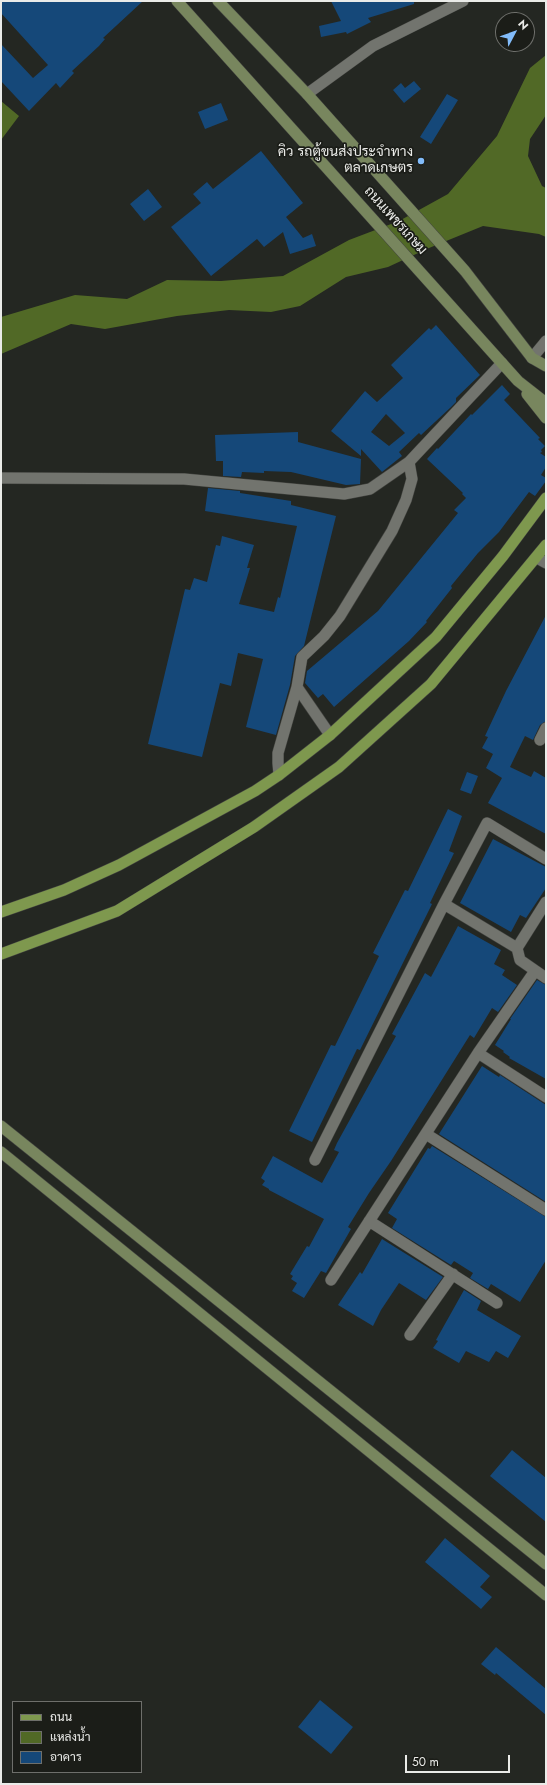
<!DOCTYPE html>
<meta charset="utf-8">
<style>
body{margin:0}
#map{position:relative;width:547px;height:1785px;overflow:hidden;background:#242722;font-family:Jost,Sarabun,sans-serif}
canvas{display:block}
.frame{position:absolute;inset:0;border:2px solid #eaebe8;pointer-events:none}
.legend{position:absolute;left:12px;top:1701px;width:130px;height:72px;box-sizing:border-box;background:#1b1d18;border:1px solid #6e6f6b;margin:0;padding:5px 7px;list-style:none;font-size:12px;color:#eaebe8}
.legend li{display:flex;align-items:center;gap:8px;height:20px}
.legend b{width:20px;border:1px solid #6e6f6b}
.north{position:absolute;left:495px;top:12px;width:40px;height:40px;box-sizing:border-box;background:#1b1d18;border:1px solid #6e6f6b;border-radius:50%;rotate:49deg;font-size:11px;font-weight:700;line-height:16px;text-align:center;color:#eaebe8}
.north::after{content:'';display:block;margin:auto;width:14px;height:18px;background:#82bcfa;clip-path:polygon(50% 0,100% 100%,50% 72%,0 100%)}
.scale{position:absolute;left:405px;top:1755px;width:105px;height:18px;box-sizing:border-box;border:2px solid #eaebe8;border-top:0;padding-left:5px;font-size:12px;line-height:14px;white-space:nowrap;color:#eaebe8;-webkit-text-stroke:3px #1b1d18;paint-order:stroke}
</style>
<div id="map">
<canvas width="547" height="1785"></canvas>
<div class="frame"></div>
<ul class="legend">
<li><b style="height:5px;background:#7e984e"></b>ถนน</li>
<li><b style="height:11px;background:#516926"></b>แหล่งน้ำ</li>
<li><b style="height:11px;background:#154879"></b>อาคาร</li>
</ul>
<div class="north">N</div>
<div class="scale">50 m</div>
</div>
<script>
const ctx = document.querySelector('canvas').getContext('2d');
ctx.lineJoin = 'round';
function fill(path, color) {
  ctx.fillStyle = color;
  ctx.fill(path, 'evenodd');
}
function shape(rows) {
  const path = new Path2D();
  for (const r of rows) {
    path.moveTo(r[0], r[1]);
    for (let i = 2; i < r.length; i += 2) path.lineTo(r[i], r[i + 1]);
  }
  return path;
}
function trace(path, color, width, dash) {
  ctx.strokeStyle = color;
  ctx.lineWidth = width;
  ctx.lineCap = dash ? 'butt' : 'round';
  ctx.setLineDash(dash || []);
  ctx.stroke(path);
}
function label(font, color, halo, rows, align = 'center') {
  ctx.font = font + ' Jost,Sarabun,sans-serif';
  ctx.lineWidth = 3.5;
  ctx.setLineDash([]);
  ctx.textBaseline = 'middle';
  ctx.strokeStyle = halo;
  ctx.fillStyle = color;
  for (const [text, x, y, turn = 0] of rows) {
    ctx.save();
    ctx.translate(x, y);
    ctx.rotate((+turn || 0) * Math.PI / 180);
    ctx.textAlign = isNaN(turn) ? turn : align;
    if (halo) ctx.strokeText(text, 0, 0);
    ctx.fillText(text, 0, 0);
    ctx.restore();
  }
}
const water = shape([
 [546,55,546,115,530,139,528,156,542,186,546,188,546,237,539,234,483,226,429,248,388,267,346,277,300,306,271,312,229,310,177,316,105,329,71,324,1,354,1,317,75,295,127,299,167,280,221,281,283,276,349,240,399,221,448,194,497,136,530,68],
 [1,101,19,116,1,140]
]);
const building = shape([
 [1,1,143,1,103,38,105,39,99,46,72,71,74,73,60,88,56,83,29,111,1,81,1,44,33,78,48,65,1,13],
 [331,1,414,1,414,4,368,18,371,22,347,34,346,32,321,37,319,26,341,21],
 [414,81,421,89,404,103,393,90,401,83,405,88],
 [447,94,458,100,431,144,420,137],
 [221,103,228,120,205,129,198,112],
 [261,151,303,203,286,217,303,238,312,234,316,246,290,254,283,232,264,247,257,239,211,276,171,227,201,203,193,194,207,182,213,189],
 [148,189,162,207,144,221,130,204],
 [436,325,480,375,456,398,456,402,450,408,421,435,419,433,399,452,402,456,382,472,361,449,361,456,331,431,365,391,377,402,403,378,391,365,429,328,431,330],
 [386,414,405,433,389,446,371,432],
 [502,385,510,394,504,400,540,438,538,439,545,446,541,450,542,452,540,453,546,457,546,467,541,475,546,478,546,481,535,496,529,492,499,532,478,553,451,586,452,588,426,621,427,622,409,641,334,707,323,694,318,698,305,683,307,671,378,611,458,513,454,510,466,498,462,494,463,493,427,459,437,448,438,449,471,414,472,415],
 [298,432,298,442,361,459,360,484,346,485,291,472,264,471,264,473,242,472,241,477,223,476,223,461,216,461,215,435],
 [208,488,240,491,240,493,291,501,291,505,336,516,304,646,295,656,290,685,276,735,246,727,263,659,238,653,231,686,220,683,202,757,148,744,185,589,190,590,194,578,207,582,216,545,220,546,222,536,254,545,247,568,250,568,239,604,274,612,278,597,280,598,297,526,205,511],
 [546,615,546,721,540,725,533,740,525,736,510,767,531,777,534,771,546,778,546,834,488,803,502,778,486,768,493,754,482,748,488,737,485,736,506,691],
 [467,772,478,776,471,794,460,790],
 [448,809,462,816,449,851,454,853,430,903,432,904,360,1050,357,1049,312,1142,289,1131,331,1045,335,1046,379,956,373,953,405,890,408,891],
 [493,839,546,867,546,888,526,918,520,915,511,932,460,903],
 [458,926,501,950,494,964,505,970,502,975,517,985,498,1012,492,1008,474,1038,470,1035,391,1161,369,1193,348,1227,351,1229,326,1273,321,1271,304,1298,292,1291,297,1283,291,1279,293,1276,290,1274,307,1246,309,1247,324,1219,269,1190,269,1189,262,1185,265,1181,261,1178,273,1156,322,1183,339,1152,334,1150,337,1143,396,1036,392,1034,425,973,431,977],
 [537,980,546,985,546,1079,509,1058,510,1057,503,1052,504,1051,495,1045,511,1019,510,1019],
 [482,1066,499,1077,500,1075,546,1105,546,1202,439,1134],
 [432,1146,546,1217,546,1260,520,1302,491,1284,488,1289,470,1278,473,1273,454,1261,451,1265,392,1228,397,1219,388,1213,428,1148,430,1149],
 [382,1239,443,1277,426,1300,399,1283,381,1310,373,1326,338,1305,360,1272,362,1274],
 [464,1290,481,1301,477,1310,521,1336,508,1358,496,1351,489,1362,466,1351,459,1363,433,1348,438,1341,436,1340],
 [512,1450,546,1478,546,1522,490,1476],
 [445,1538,490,1576,480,1587,492,1597,481,1609,425,1562],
 [496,1647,546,1689,546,1715,496,1673,495,1675,481,1664],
 [320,1700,353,1727,331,1754,298,1727]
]);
const minor = shape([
 [307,94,373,46,463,1],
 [532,358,546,341],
 [1,478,184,479,344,494,370,489,409,462,502,363],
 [537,558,546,563],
 [297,687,330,735],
 [540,740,546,728],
 [279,775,278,763,278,753,297,687,302,657,324,636,340,616,392,531,406,500,412,479,409,462],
 [546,902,517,948,520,960,546,978],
 [444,904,517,948],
 [478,1053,546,1097],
 [426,1134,546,1210],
 [315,1160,444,904,487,823,546,859],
 [369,1221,497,1303],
 [331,1280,478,1053,535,971],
 [410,1335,453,1274]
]);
const secondary = shape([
 [177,1,518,381,546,403],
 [218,1,307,94,465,271,532,358,546,366],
 [527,394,546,418],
 [1,1126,546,1564],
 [1,1152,546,1595]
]);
const primary = shape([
 [1,912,64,890,119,865,255,791,279,775,330,735,436,637,503,556,546,498],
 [1,954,117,911,254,827,339,767,431,684,546,545]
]);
const markers = [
 [421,161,4,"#82bcfa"]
];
const poiNames = [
 ["คิว รถตู้ขนส่งประจำทาง",413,153],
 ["ตลาดเกษตร",413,169]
];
const streetNames = [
 ["ถนนเพชรเกษม",395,221,48]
];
fill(water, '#516926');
fill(building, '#154879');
trace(minor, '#434440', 12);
trace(secondary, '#434440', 12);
trace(primary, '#434440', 12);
trace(minor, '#72746e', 11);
trace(secondary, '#78865e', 11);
trace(primary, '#7e984e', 11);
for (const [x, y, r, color] of markers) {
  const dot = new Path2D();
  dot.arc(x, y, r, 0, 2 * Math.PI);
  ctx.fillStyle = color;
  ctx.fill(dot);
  trace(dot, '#1b1d18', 1.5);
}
label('14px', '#eaebe8', '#1b1d18', poiNames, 'right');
label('14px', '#eaebe8', '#1b1d18', streetNames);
</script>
